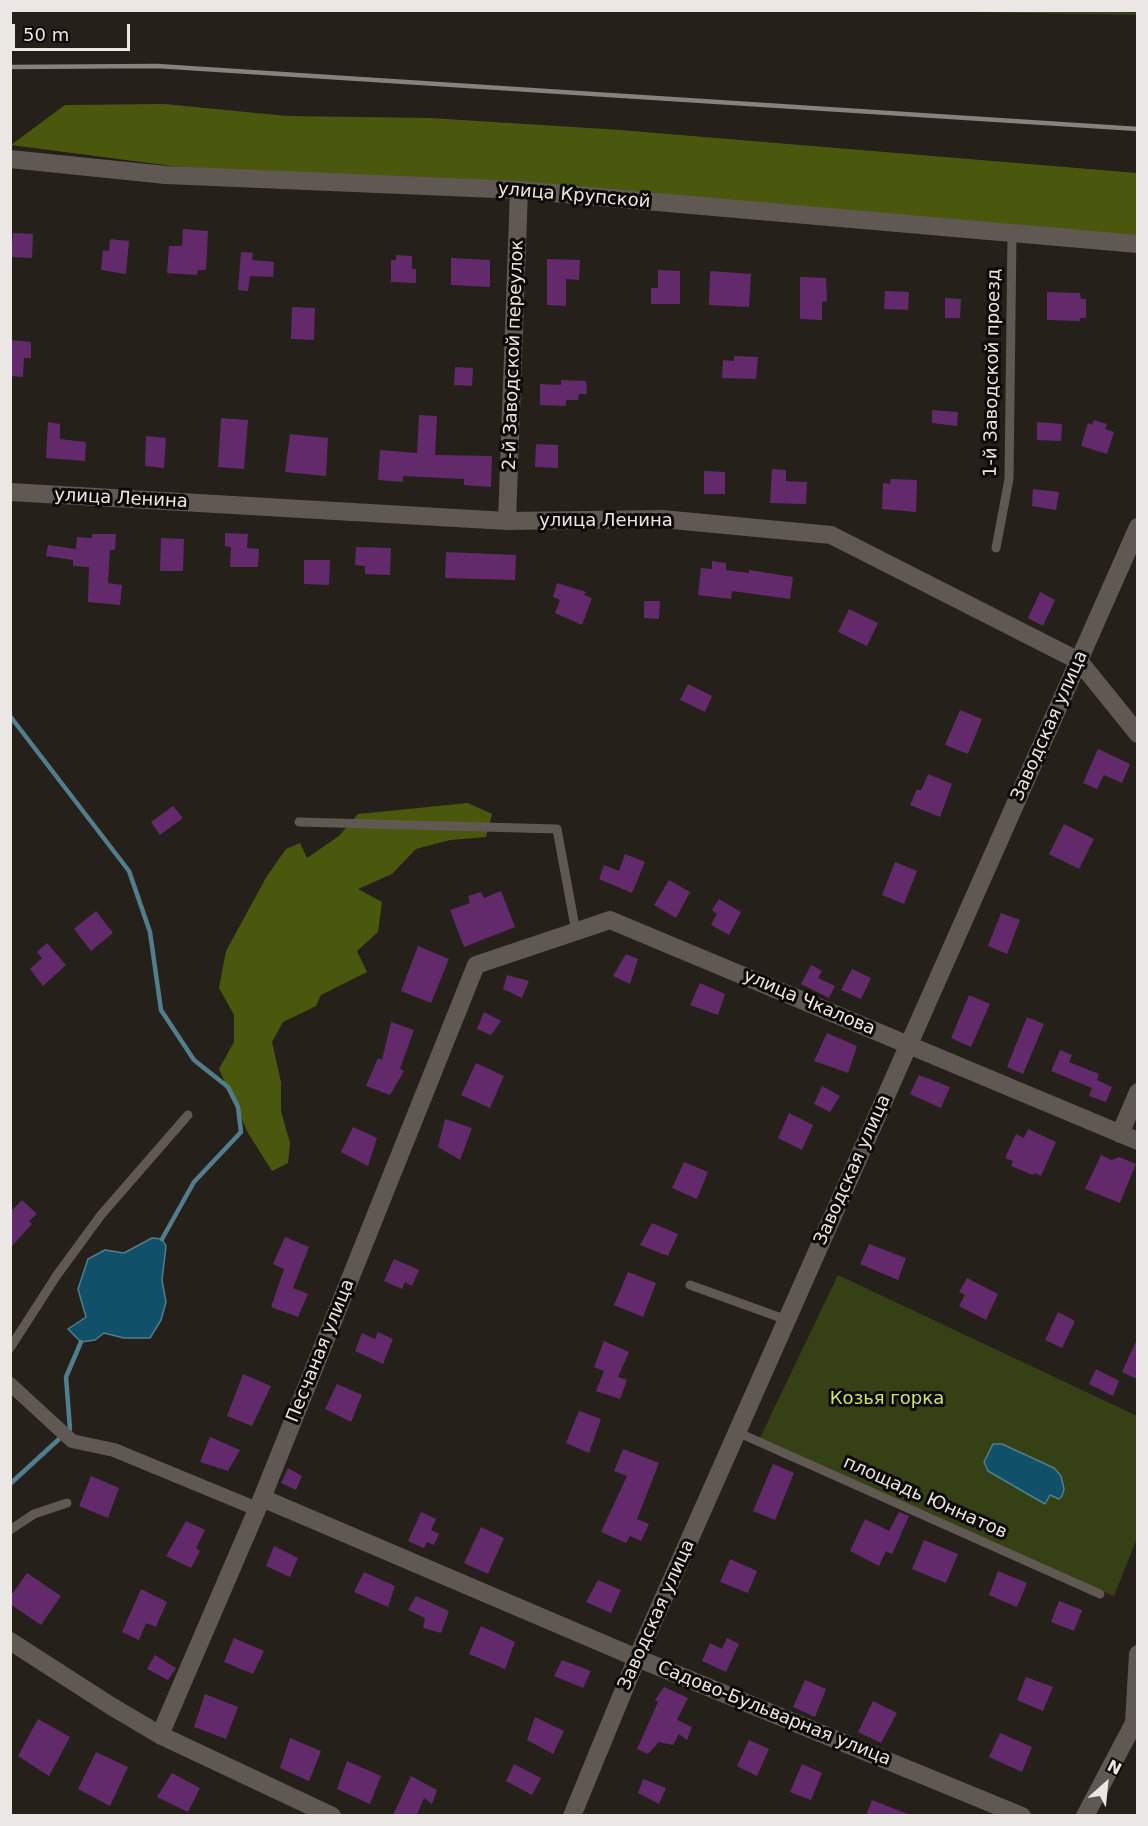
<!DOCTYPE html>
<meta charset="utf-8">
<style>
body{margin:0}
#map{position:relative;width:1148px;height:1826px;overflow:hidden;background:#26201b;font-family:"DejaVu Sans",sans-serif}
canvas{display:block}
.frame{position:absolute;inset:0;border:12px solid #ebe7e4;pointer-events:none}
.north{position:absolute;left:1076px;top:1754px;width:60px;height:60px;-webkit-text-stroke:4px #0d0a08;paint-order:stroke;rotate:27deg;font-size:16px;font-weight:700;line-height:24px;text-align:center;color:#ebe7e4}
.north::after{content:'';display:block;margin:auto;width:21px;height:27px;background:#ebe7e4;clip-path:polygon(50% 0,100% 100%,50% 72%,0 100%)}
.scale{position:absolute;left:12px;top:24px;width:118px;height:27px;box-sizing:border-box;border:3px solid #ebe7e4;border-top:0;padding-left:8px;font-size:18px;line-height:21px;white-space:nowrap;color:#ebe7e4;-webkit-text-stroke:4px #0d0a08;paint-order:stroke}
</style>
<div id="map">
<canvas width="1148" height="1826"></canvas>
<div class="frame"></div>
<div class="north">N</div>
<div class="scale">50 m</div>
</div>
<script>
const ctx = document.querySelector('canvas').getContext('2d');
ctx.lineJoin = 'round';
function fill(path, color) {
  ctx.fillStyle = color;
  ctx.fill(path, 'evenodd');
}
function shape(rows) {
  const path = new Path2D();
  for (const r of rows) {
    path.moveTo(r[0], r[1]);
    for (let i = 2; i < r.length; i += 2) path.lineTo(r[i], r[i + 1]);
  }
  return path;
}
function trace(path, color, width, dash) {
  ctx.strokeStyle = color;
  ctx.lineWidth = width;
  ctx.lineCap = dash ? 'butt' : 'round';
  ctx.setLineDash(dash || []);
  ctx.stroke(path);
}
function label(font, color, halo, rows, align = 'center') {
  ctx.font = font + ' "DejaVu Sans",sans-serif';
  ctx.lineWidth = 6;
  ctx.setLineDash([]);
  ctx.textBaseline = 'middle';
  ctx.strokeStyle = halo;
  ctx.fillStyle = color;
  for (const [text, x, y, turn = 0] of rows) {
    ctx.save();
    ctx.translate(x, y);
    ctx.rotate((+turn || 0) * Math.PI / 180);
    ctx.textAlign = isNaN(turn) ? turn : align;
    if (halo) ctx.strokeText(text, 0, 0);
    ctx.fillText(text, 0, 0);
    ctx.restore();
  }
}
const green = shape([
 [1137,10,1137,15,924,11,924,10],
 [838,1275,1137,1416,1137,1538,1114,1596,758,1442]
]);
const forest = shape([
 [164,104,287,116,430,118,620,130,1137,173,1137,237,918,217,172,166,11,145,65,105],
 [468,803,492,814,486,837,450,840,416,849,392,874,358,889,382,902,378,932,357,951,367,972,321,995,316,1006,283,1022,272,1042,281,1082,281,1111,290,1143,288,1163,272,1171,248,1133,219,1069,234,1042,234,1015,219,988,226,951,267,876,286,849,300,843,307,858,339,836,358,814]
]);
const water = shape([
 [152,1238,162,1239,166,1246,162,1280,166,1302,161,1320,150,1338,124,1338,104,1333,95,1340,81,1342,68,1329,86,1317,78,1289,88,1259,105,1250,124,1253,152,1238],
 [993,1444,1002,1444,1054,1468,1061,1476,1064,1489,1062,1496,1059,1499,1050,1495,1045,1504,988,1471,984,1462,993,1444]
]);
const stream = shape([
 [10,716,129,871,150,932,161,1010,194,1060,228,1087,238,1107,241,1132,194,1182,162,1239],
 [10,1484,70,1429,66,1377,81,1342]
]);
const building = shape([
 [183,229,208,231,206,270,198,270,197,275,167,273,169,246,182,246],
 [13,233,33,234,32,258,11,257],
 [110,239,129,241,126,274,101,270,103,250,109,251],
 [241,252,253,253,252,260,274,262,273,277,250,276,248,291,238,290],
 [396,255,412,256,412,269,416,269,416,283,391,282,391,260,396,260],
 [451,258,490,260,490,287,451,285],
 [547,259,580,260,579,280,566,279,566,306,547,305],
 [658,270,680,271,680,304,651,304,651,288,658,288],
 [710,271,751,274,749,307,709,305],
 [800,277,826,278,827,301,822,302,822,320,800,319],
 [885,291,909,292,908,310,884,309],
 [1047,292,1080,293,1081,299,1086,299,1086,318,1080,318,1080,321,1047,320],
 [945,298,961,299,960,318,945,318],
 [292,307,315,308,314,340,291,339],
 [10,340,31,342,31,358,24,358,23,377,10,376],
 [734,356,758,357,756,379,722,378,723,360,734,361],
 [455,367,473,368,472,386,454,385],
 [561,380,586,381,587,394,579,394,578,400,566,400,566,406,540,405,540,384,561,385],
 [932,410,958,412,957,426,932,423],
 [419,415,437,416,435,455,492,456,491,487,464,485,464,479,403,476,403,482,378,480,380,450,417,453],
 [221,418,248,420,244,469,218,467],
 [1094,420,1107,424,1105,429,1114,432,1107,454,1081,446,1088,423,1092,425],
 [48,422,60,424,60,439,86,442,85,461,46,458],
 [1037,422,1062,424,1061,441,1037,440],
 [290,434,328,438,326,476,285,472],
 [146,436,166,438,164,468,145,466],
 [536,444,558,445,558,468,535,467],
 [772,469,786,470,786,481,807,482,806,504,770,503],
 [704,471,725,472,725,494,704,494],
 [891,479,917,480,916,512,882,509,883,483,890,484],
 [1033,489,1059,492,1056,510,1032,506],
 [225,533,248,534,247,548,259,549,258,567,230,567,231,547,225,546],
 [92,534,116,534,115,550,110,550,108,583,122,585,120,605,88,602,89,567,73,566,73,560,46,556,48,545,76,549,77,537,92,538],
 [161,538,184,539,183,571,160,571],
 [356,547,391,548,390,575,365,574,365,566,355,565],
 [446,552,516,555,515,580,445,578],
 [304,560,330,560,329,585,304,584],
 [712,561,726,563,726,570,749,573,749,570,793,577,790,599,732,591,731,599,698,595,701,568,712,569],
 [557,583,586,592,584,595,592,598,582,625,555,613,560,600,553,597],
 [1040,592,1055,600,1043,626,1028,618],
 [644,601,660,601,659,619,644,618],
 [849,609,878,623,867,646,838,632],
 [688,684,712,696,705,712,680,700],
 [960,710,982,719,968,754,945,745],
 [1098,749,1130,764,1122,783,1104,775,1097,789,1083,783],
 [928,774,952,784,940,817,910,805,917,789,921,791],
 [173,806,183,818,160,835,151,822],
 [1064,824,1094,839,1079,869,1049,854],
 [625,854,645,862,632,893,599,879,604,865,619,871],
 [895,862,917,871,904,904,882,895],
 [669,880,690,892,676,918,654,905],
 [501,891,515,927,464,947,450,910,470,903,468,896,481,892,484,898],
 [719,899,741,912,729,935,711,925,717,914,712,910],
 [96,911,113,933,91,951,74,929],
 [1001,913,1020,920,1007,954,988,946],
 [47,943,66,965,43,986,30,969,42,958,37,952],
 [418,946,449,959,431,1003,401,991],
 [626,954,638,959,630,984,613,976],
 [811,965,822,971,818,978,835,986,829,998,801,984],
 [852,969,871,978,861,999,841,990],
 [507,975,529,981,522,998,503,989],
 [700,983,725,994,718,1015,690,1005],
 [969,995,990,1004,971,1047,951,1038],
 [484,1012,501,1021,491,1035,477,1029],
 [1027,1017,1044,1024,1023,1074,1007,1067],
 [391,1022,414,1030,400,1069,404,1071,390,1095,366,1086,378,1058,382,1060],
 [827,1033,857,1046,848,1073,814,1061],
 [1060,1050,1072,1055,1069,1062,1099,1074,1097,1080,1112,1087,1106,1102,1089,1096,1092,1088,1051,1071],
 [476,1063,504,1076,490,1108,461,1095],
 [919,1075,950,1087,941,1108,910,1094],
 [822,1086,840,1096,830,1112,814,1104],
 [789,1113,813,1125,802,1150,778,1138],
 [445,1119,472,1128,460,1160,438,1147],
 [353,1127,377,1138,368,1166,341,1152],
 [1028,1129,1056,1142,1041,1176,1034,1173,1033,1175,1011,1166,1013,1161,1005,1158,1016,1134,1024,1138],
 [1101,1155,1111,1160,1119,1157,1136,1164,1120,1203,1085,1189],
 [684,1162,708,1172,697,1199,672,1188],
 [22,1200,37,1214,29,1221,32,1224,10,1248,10,1212],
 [652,1223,678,1234,668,1256,640,1245],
 [285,1237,309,1247,293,1288,308,1294,298,1317,271,1307,284,1269,273,1264],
 [869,1244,906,1258,898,1280,860,1264],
 [394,1259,419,1270,412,1286,405,1282,402,1289,384,1281],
 [628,1272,656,1283,643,1317,614,1305],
 [967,1278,998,1294,986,1320,959,1306,965,1295,959,1292],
 [1058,1312,1075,1321,1062,1348,1045,1340],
 [378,1332,393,1339,383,1364,355,1351,362,1333,375,1339],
 [1137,1339,1137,1379,1122,1372],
 [604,1341,629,1352,618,1377,627,1380,620,1399,596,1391,604,1371,594,1367],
 [1096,1369,1119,1381,1113,1396,1089,1384],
 [243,1374,271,1386,252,1426,227,1416],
 [337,1384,362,1395,351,1422,325,1409],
 [579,1411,601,1419,589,1453,566,1443],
 [210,1437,240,1450,228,1471,200,1462],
 [623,1449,659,1463,637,1519,649,1524,641,1541,630,1536,626,1543,601,1532,627,1476,614,1471],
 [773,1464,794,1473,775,1520,753,1511],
 [288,1468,302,1476,296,1490,281,1483],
 [91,1476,119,1488,108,1518,79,1506],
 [421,1512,436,1519,431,1530,439,1534,434,1545,427,1542,424,1548,408,1541],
 [899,1512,909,1516,892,1554,886,1551,879,1566,850,1551,865,1519,889,1531],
 [186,1521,205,1530,196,1548,200,1551,191,1568,166,1556],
 [481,1527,504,1538,488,1574,464,1563],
 [924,1540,958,1554,946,1583,912,1569],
 [274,1546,298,1558,290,1577,266,1566],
 [730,1559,757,1571,748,1593,720,1582],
 [998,1571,1027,1583,1017,1607,989,1595],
 [364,1572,395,1586,388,1607,354,1592],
 [27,1573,61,1596,41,1625,10,1604,10,1597],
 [598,1580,621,1590,611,1613,586,1602],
 [141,1589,167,1602,156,1627,146,1623,139,1640,122,1632],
 [416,1596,449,1611,441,1633,423,1628,425,1618,408,1610],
 [1059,1601,1082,1610,1074,1631,1051,1622],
 [481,1626,515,1642,505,1669,469,1654],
 [234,1638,264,1651,253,1674,224,1662],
 [727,1638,739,1644,726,1672,702,1661,710,1643,722,1649],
 [155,1655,176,1668,168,1680,147,1669],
 [562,1660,591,1671,583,1688,554,1676],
 [1026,1677,1053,1687,1043,1711,1017,1700],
 [805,1680,826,1689,815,1717,793,1707],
 [664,1687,688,1698,677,1720,692,1727,687,1740,679,1734,673,1745,659,1742,648,1754,637,1749,658,1702,655,1700],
 [205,1694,238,1707,226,1739,194,1727],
 [873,1701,897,1713,881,1743,858,1732],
 [535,1717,564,1731,553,1754,527,1740],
 [38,1719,70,1737,49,1776,18,1756],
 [1000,1733,1032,1747,1022,1772,989,1757],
 [290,1738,321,1751,309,1781,280,1768],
 [749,1740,769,1749,757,1776,737,1766],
 [96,1752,128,1767,110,1806,78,1789],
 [347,1761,381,1776,370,1804,337,1789],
 [514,1764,541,1778,532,1795,506,1781],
 [802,1764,822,1773,811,1800,790,1792],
 [172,1773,200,1788,188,1812,157,1797],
 [411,1776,437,1790,432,1804,424,1798,417,1815,393,1815],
 [643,1779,666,1788,659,1804,638,1793],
 [872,1800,910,1815,866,1815]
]);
const service = shape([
 [996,548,1009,479,1012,233],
 [299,822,557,829,576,932],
 [690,1285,787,1320],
 [10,1348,57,1275,101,1215,188,1115],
 [737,1432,1100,1594],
 [10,1530,34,1514,67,1503]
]);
const pedestrian = shape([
 [10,1384,72,1441,114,1450,257,1509]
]);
const minor = shape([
 [10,159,166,175,519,190,1138,244],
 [10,492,507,521,662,519,831,535,1079,661,1138,734],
 [507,521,519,190],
 [1120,1134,1138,1092],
 [262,1498,637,1658,1022,1816],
 [160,1735,262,1498,476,965,610,920,1138,1141],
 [572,1816,637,1658,1138,527],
 [1085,1816,1134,1723,1138,1654]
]);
const tertiary = shape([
 [10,1641,111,1706,160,1735,332,1816]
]);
const rail = shape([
 [10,67,157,66,1138,129]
]);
const streetNames = [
 ["улица Крупской",574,196,5],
 ["2-й Заводской переулок",514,355,-88],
 ["1-й Заводской проезд",993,373,-89],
 ["улица Ленина",121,499,3],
 ["улица Ленина",606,521],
 ["Заводская улица",1050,726,-66],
 ["улица Чкалова",809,1003,23],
 ["Заводская улица",853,1170,-66],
 ["Песчаная улица",321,1351,-68],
 ["площадь Юннатов",925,1498,24],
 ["Заводская улица",657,1615,-66],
 ["Садово-Бульварная улица",774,1714,22]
];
const parkNames = [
 ["Козья горка",887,1399]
];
fill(green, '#364015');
fill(forest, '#4a580e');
fill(water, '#105068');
trace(water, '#527d8d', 1.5);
trace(stream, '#527d8d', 4.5);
fill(building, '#622a6a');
trace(service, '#5f5853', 9);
trace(pedestrian, '#5f5853', 14);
trace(minor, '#5f5853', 18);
trace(tertiary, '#5f5853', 18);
trace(rail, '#87827e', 4.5);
label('18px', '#ebe7e4', '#0d0a08', streetNames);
label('18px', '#cae66d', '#0d0a08', parkNames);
</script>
